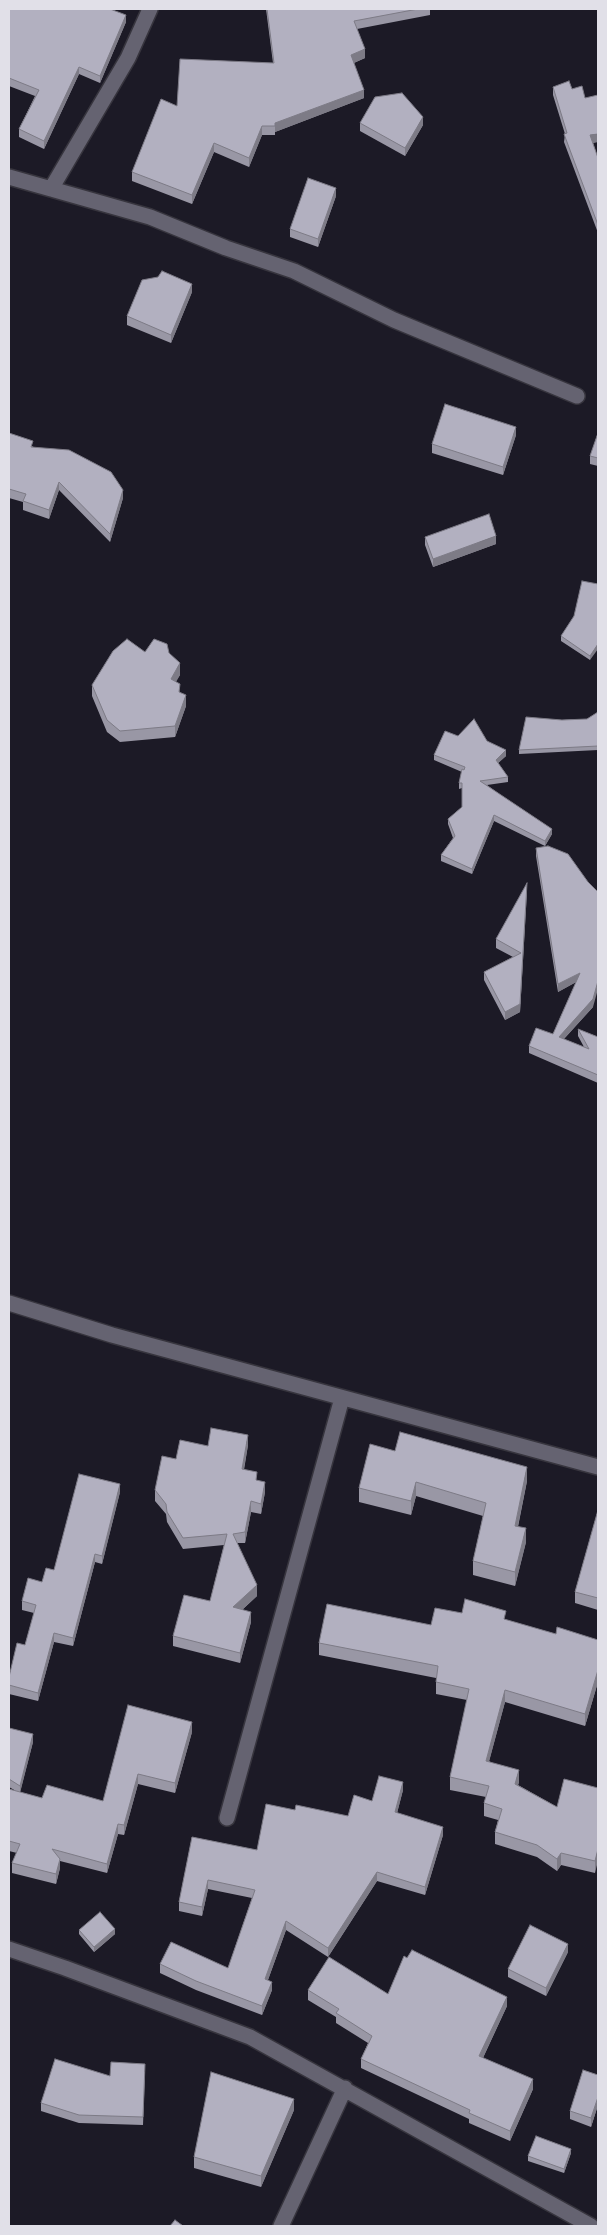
<!DOCTYPE html>
<style>
body{margin:0}
#map{position:relative;width:607px;height:2235px;overflow:hidden;background:#1c1a26;font-family:Arial,sans-serif}
canvas{display:block}
.frame{position:absolute;inset:0;border:10px solid #e1e0e8;pointer-events:none}
</style>
<div id="map">
<canvas width="607" height="2235"></canvas>
<div class="frame"></div>
</div>
<script>
const ctx = document.querySelector('canvas').getContext('2d');
ctx.lineJoin = 'round';
function shape(rows) {
  const path = new Path2D();
  for (const r of rows) {
    path.moveTo(r[0], r[1]);
    for (let i = 2; i < r.length; i += 2) path.lineTo(r[i], r[i + 1]);
  }
  return path;
}
function trace(path, color, width, dash) {
  ctx.strokeStyle = color;
  ctx.lineWidth = width;
  ctx.lineCap = dash ? 'butt' : 'round';
  ctx.setLineDash(dash || []);
  ctx.stroke(path);
}
function fill(path, color) {
  ctx.fillStyle = color;
  ctx.fill(path, 'evenodd');
}
const street = shape([
 [9,177,150,217,226,248,294,271,394,320,577,396],
 [51,189,128,58,150,9],
 [9,1303,112,1335,598,1467],
 [227,1818,342,1398],
 [9,1949,65,1968,250,2037,591,2226],
 [281,2226,345,2088]
]);
const wall = shape([
 [9,9,111,9,126,22,100,83,79,74,44,149,19,137,19,129,35,96,9,86],
 [266,9,430,9,430,15,357,29,365,58,354,63,364,98,275,132,275,135,262,135,249,167,214,152,192,204,132,181,132,172,177,106,273,63],
 [553,87,593,143,598,158,598,233,564,142,565,134,553,95],
 [360,123,423,125,405,156,360,131],
 [336,196,318,247,290,237,290,229],
 [192,292,171,343,127,325,127,316],
 [9,433,123,498,110,542,59,490,49,519,23,510,23,502,9,498],
 [598,433,598,466,590,464,590,456],
 [516,435,503,475,432,453,432,444],
 [425,537,496,544,433,567,425,545],
 [598,584,590,660,561,641,561,636],
 [145,652,169,653,180,675,175,682,186,706,175,737,120,742,107,732,92,696,92,685],
 [598,712,598,750,519,754,519,750,562,720,587,719],
 [458,736,487,741,506,756,498,763,508,777,508,782,487,785,552,834,545,846,494,821,472,874,441,861,441,855,453,838,448,824,448,819,462,807,462,788,459,789,459,783,462,772,434,760,434,755],
 [536,848,593,1007,564,1039,584,1047,578,1036,578,1029,598,1037,598,1083,529,1053,529,1046,553,1034,576,982,558,992,536,856],
 [527,891,520,1012,505,1020,484,980,484,972,513,957,496,948,496,939],
 [248,1445,244,1470,257,1481,265,1492,261,1514,251,1512,245,1543,237,1543,257,1596,242,1610,251,1622,240,1663,173,1646,173,1636,210,1601,224,1545,183,1549,167,1522,166,1514,155,1501,155,1490,208,1446],
 [395,1451,527,1481,518,1527,526,1542,515,1586,473,1575,473,1561,483,1516,416,1496,411,1515,359,1502,359,1488],
 [120,1492,102,1564,95,1562,73,1646,54,1642,38,1701,9,1694,9,1677,25,1645,34,1613,22,1610,22,1601,54,1570],
 [598,1510,598,1610,575,1603,575,1592],
 [462,1613,506,1620,556,1634,598,1640,598,1682,585,1726,505,1702,489,1761,519,1782,518,1785,557,1807,598,1788,595,1873,561,1865,557,1871,537,1857,495,1844,495,1832,498,1820,484,1816,484,1803,486,1797,450,1790,450,1777,467,1700,436,1694,436,1678,319,1655,319,1643,431,1625],
 [9,1728,33,1742,20,1792,42,1798,103,1801,192,1732,175,1793,138,1784,124,1835,118,1834,107,1873,60,1861,60,1868,56,1884,12,1873,12,1863,17,1853,9,1851,9,1789,16,1791,9,1787],
 [403,1790,397,1813,443,1835,425,1895,377,1881,328,1957,286,1930,268,1980,272,1990,262,2015,196,1990,160,1973,160,1964,228,1968,252,1898,208,1889,202,1916,179,1911,179,1902,192,1837,257,1850,295,1810,348,1816,372,1801],
 [79,1930,115,1934,94,1952,79,1934],
 [568,1952,546,1996,508,1977,508,1969],
 [308,1990,388,1994,507,2006,483,2058,533,2089,510,2141,469,2123,469,2119,361,2068,361,2059,368,2043,336,2023,336,2017,308,2000],
 [145,2072,143,2125,79,2123,41,2111,41,2103,110,2076],
 [598,2075,598,2105,591,2127,570,2119,570,2111],
 [294,2110,261,2187,194,2168,194,2157],
 [571,2153,564,2173,528,2161,528,2156]
]);
const shadedWall = shape([
 [126,15,126,22,100,83,100,76],
 [365,49,365,58,351,64,351,55],
 [79,67,79,74,44,149,44,141],
 [364,90,364,98,275,132,275,123],
 [423,117,423,125,405,156,405,148],
 [262,126,262,135,249,167,249,158],
 [598,134,598,142,590,144,590,135],
 [214,143,214,152,192,204,192,195],
 [336,188,336,196,318,247,318,239],
 [192,284,192,292,171,343,171,335],
 [516,427,516,435,503,475,503,467],
 [59,482,59,490,49,519,49,510],
 [123,490,123,498,110,542,110,534],
 [496,536,496,544,433,567,433,559],
 [598,644,598,649,590,660,590,656],
 [180,663,180,675,171,691,171,679],
 [186,695,186,706,175,737,175,726],
 [506,750,506,756,496,765,496,760],
 [494,815,494,821,472,874,472,869],
 [552,829,552,834,545,846,545,841],
 [527,883,520,1012,505,1020,505,1012,520,1004],
 [580,973,580,980,558,992,558,984],
 [598,981,598,989,593,1007,559,1044,559,1037],
 [248,1435,248,1445,242,1479,242,1469],
 [527,1467,527,1481,515,1540,515,1526],
 [265,1482,265,1492,261,1514,261,1504],
 [416,1482,416,1496,411,1515,411,1501],
 [120,1484,120,1492,102,1564,102,1556],
 [251,1501,251,1512,245,1543,245,1532],
 [526,1528,526,1542,515,1586,515,1572],
 [95,1554,95,1562,73,1646,73,1638],
 [257,1585,257,1596,233,1618,233,1607],
 [251,1612,251,1622,240,1663,240,1653],
 [54,1633,54,1642,38,1701,38,1693],
 [598,1670,598,1682,585,1726,585,1714],
 [505,1690,505,1702,486,1773,486,1761],
 [192,1722,192,1732,175,1793,175,1783],
 [33,1734,33,1742,20,1793,20,1786],
 [519,1770,519,1782,515,1796,515,1784],
 [138,1774,138,1784,124,1835,124,1825],
 [403,1782,403,1790,395,1821,395,1812],
 [118,1824,118,1834,107,1873,107,1864],
 [443,1827,443,1835,425,1895,425,1887],
 [598,1849,598,1861,595,1873,595,1861],
 [561,1853,561,1865,557,1871,557,1859],
 [60,1859,60,1868,56,1884,56,1874],
 [377,1872,377,1881,328,1957,328,1948],
 [208,1880,208,1889,202,1916,202,1907],
 [286,1921,286,1930,265,1988,265,1979],
 [115,1929,115,1934,94,1952,94,1947],
 [568,1944,568,1952,546,1996,546,1988],
 [272,1982,272,1990,262,2015,262,2006],
 [507,1997,507,2006,479,2066,479,2056],
 [533,2079,533,2089,510,2141,510,2131],
 [598,2097,598,2105,591,2127,591,2118],
 [294,2099,294,2110,261,2187,261,2176],
 [571,2149,571,2153,564,2173,564,2169]
]);
const building = shape([
 [9,9,110,9,126,15,100,76,79,67,44,141,19,129,39,90,9,78,9,9],
 [267,9,418,9,354,21,365,49,351,55,364,90,275,123,275,126,262,126,249,158,214,143,192,195,132,172,161,99,177,106,180,59,274,63,267,9],
 [569,81,572,89,582,86,585,98,598,95,598,134,590,135,598,158,598,225,564,134,567,133,553,87,569,81],
 [402,93,423,117,405,148,360,123,375,97,402,93],
 [308,178,336,188,318,239,290,229,308,178],
 [162,271,192,284,171,335,127,316,142,280,158,277,162,271],
 [445,404,516,427,503,467,432,444,445,404],
 [9,433,33,441,31,447,69,450,111,472,123,490,110,534,59,482,49,510,23,501,26,494,9,489,9,433],
 [598,433,598,458,590,456,598,433],
 [489,514,496,536,433,559,425,537,489,514],
 [582,581,598,584,598,644,590,656,561,636,574,616,582,581],
 [127,639,145,652,154,639,167,644,169,653,180,663,171,679,180,684,179,692,186,695,175,726,120,731,107,720,92,685,113,651,127,639],
 [598,712,598,746,519,750,526,717,562,720,587,719,598,712],
 [474,719,487,741,506,750,496,760,508,777,480,781,552,829,545,841,494,815,472,869,441,855,455,836,448,819,462,807,462,783,459,783,462,769,464,770,465,767,434,755,445,731,458,736,474,719],
 [548,846,568,854,588,882,598,892,598,981,593,999,559,1037,589,1049,578,1029,598,1037,598,1075,529,1046,536,1028,553,1034,580,973,558,984,536,848,548,846],
 [527,883,520,1004,505,1012,484,972,521,953,496,939,527,883],
 [211,1428,248,1435,242,1469,257,1472,256,1480,265,1482,261,1504,251,1501,245,1532,233,1534,257,1585,233,1607,251,1612,240,1653,173,1636,184,1595,210,1601,227,1534,183,1538,167,1512,166,1504,155,1490,162,1456,176,1459,180,1440,208,1446,211,1428],
 [400,1432,527,1467,515,1526,526,1528,515,1572,473,1561,486,1503,416,1482,411,1501,359,1488,370,1444,395,1451,400,1432],
 [79,1474,120,1484,102,1556,95,1554,73,1638,54,1633,38,1693,9,1685,9,1677,17,1643,25,1645,36,1605,22,1601,28,1578,42,1582,46,1568,54,1570,79,1474],
 [598,1510,598,1598,575,1592,598,1510],
 [465,1599,506,1611,504,1619,556,1634,557,1627,598,1640,598,1670,585,1714,505,1690,486,1761,519,1770,515,1784,557,1807,564,1779,598,1788,598,1849,595,1861,561,1853,557,1859,537,1845,495,1832,502,1809,484,1803,489,1786,450,1777,469,1689,436,1682,438,1666,319,1643,327,1604,431,1625,435,1608,462,1613,465,1599],
 [128,1705,192,1722,175,1783,138,1774,124,1825,118,1824,107,1864,52,1849,60,1859,56,1874,12,1863,20,1844,9,1841,9,1789,42,1798,47,1785,103,1801,128,1705],
 [9,1728,33,1734,20,1786,9,1779,9,1728],
 [379,1776,403,1782,395,1812,443,1827,425,1887,377,1872,328,1948,286,1921,265,1979,272,1982,262,2006,196,1981,160,1964,171,1942,228,1968,255,1890,208,1880,202,1907,179,1902,192,1837,257,1850,266,1804,295,1810,296,1805,348,1816,354,1795,372,1801,379,1776],
 [100,1912,115,1929,94,1947,79,1930,100,1912],
 [530,1925,568,1944,546,1988,508,1969,530,1925],
 [412,1950,507,1997,479,2056,533,2079,510,2131,469,2113,470,2110,361,2059,372,2036,336,2013,339,2009,308,1990,329,1957,388,1994,404,1956,407,1958,412,1950],
 [55,2059,110,2076,111,2062,145,2064,143,2117,79,2115,41,2103,55,2059],
 [583,2070,598,2075,598,2097,591,2118,570,2111,583,2070],
 [211,2072,294,2099,261,2176,194,2157,211,2072],
 [536,2136,571,2149,564,2169,528,2156,536,2136],
 [175,2220,183,2226,170,2226,175,2220]
]);
trace(street, '#37353e', 18);
trace(street, '#656371', 15);
fill(wall, '#9997a5');
fill(shadedWall, '#7d7b86');
fill(building, '#b2b0c0');
trace(building, '#7d7b86', 1);
</script>
